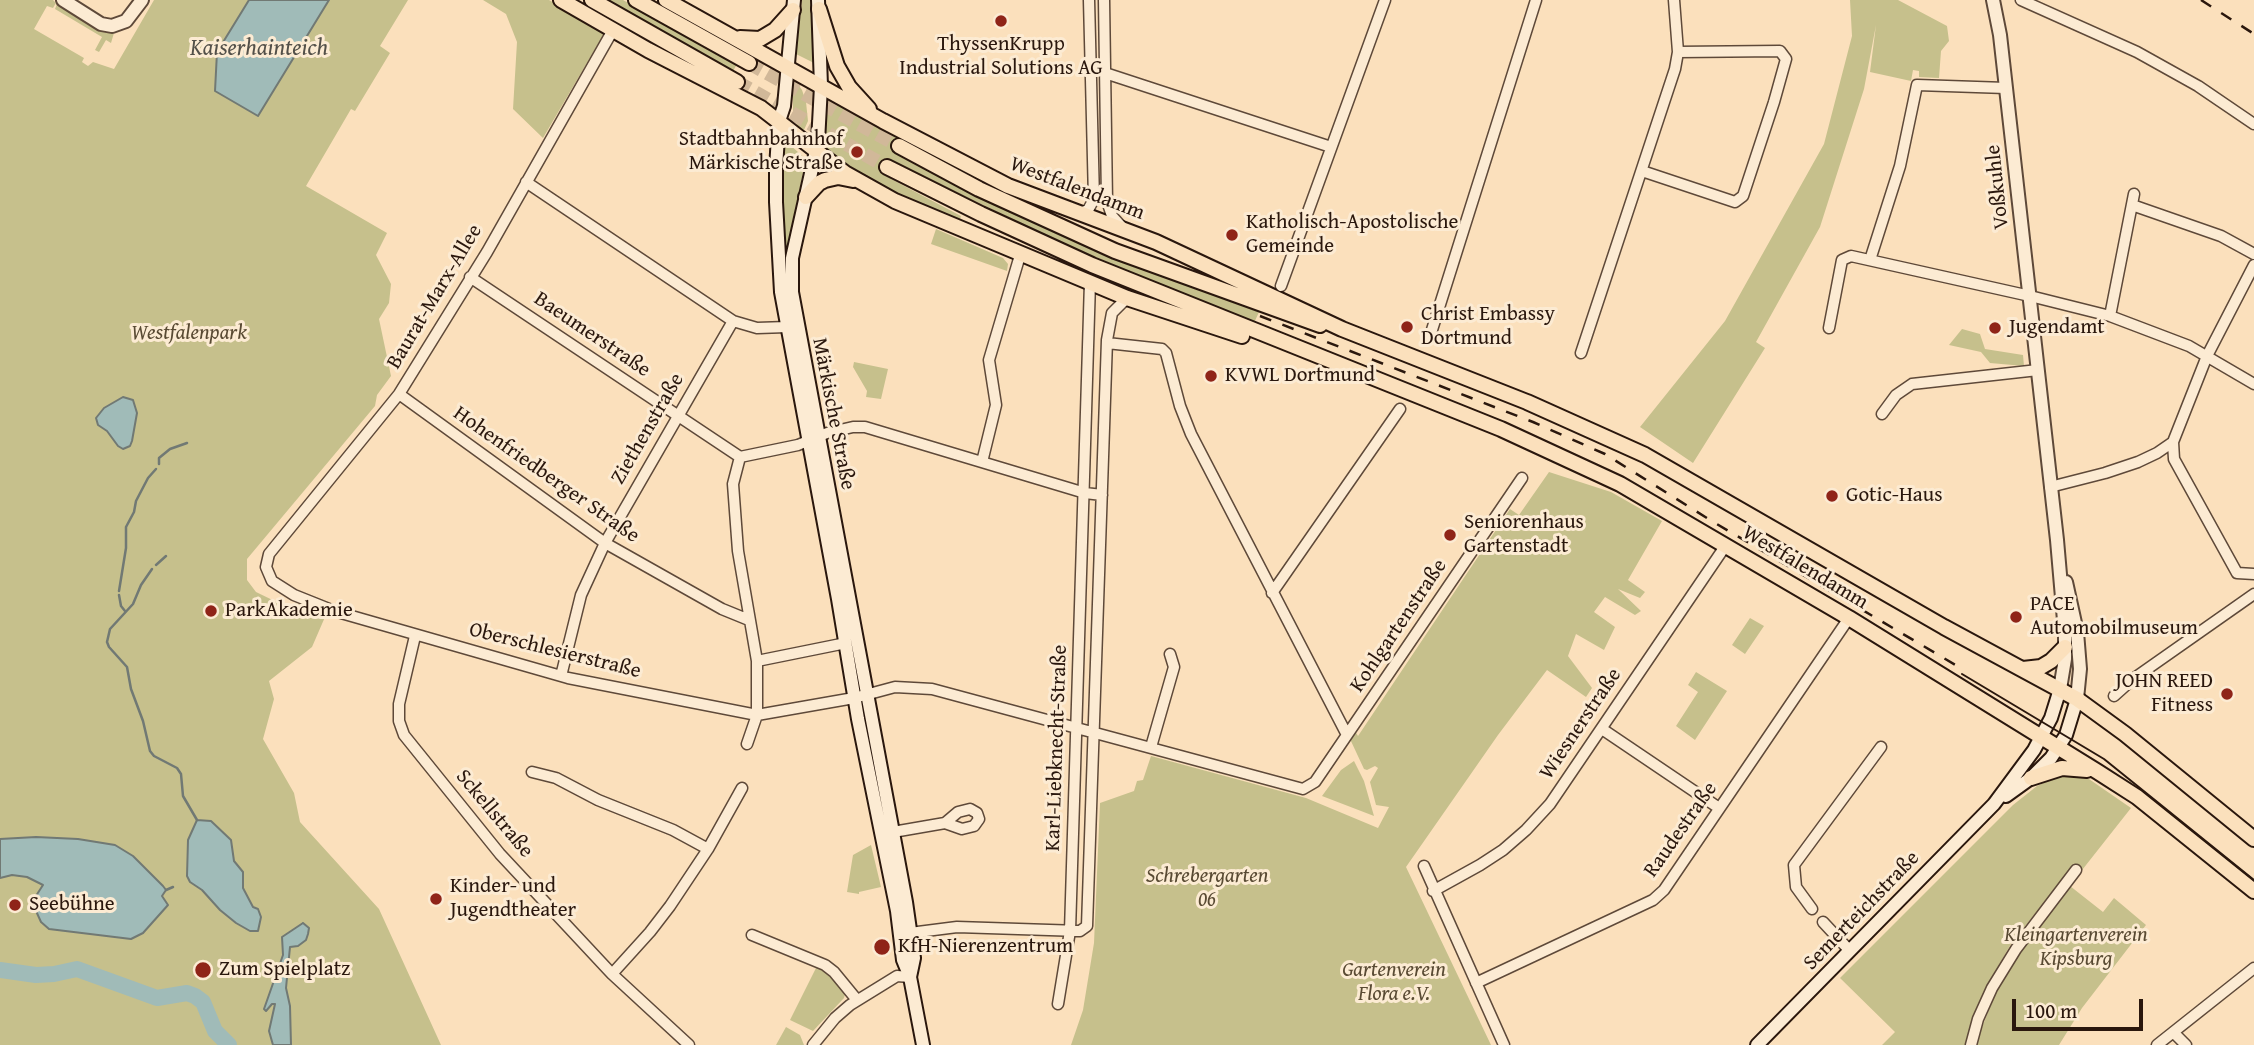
<!DOCTYPE html>
<meta charset="utf-8">
<style>
body{margin:0}
#map{position:relative;width:2254px;height:1045px;overflow:hidden;background:#fbe0bc;font-family:"Gentium Book Plus",serif}
canvas{display:block}
.scale{position:absolute;left:2012px;top:999px;width:131px;height:32px;box-sizing:border-box;border:4px solid #2a170d;border-top:0;padding-left:9px;font-size:21px;line-height:24px;white-space:nowrap;color:#2a170d;-webkit-text-stroke:5px #fcebd3;paint-order:stroke}
</style>
<div id="map">
<canvas width="2254" height="1045"></canvas>
<div class="scale">100 m</div>
</div>
<script>
const ctx = document.querySelector('canvas').getContext('2d');
ctx.lineJoin = 'round';
function fill(path, color) {
  ctx.fillStyle = color;
  ctx.fill(path, 'evenodd');
}
function shape(rows) {
  const path = new Path2D();
  for (const r of rows) {
    path.moveTo(r[0], r[1]);
    for (let i = 2; i < r.length; i += 2) path.lineTo(r[i], r[i + 1]);
  }
  return path;
}
function trace(path, color, width, dash) {
  ctx.strokeStyle = color;
  ctx.lineWidth = width;
  ctx.lineCap = dash ? 'butt' : 'round';
  ctx.setLineDash(dash || []);
  ctx.stroke(path);
}
function label(font, color, halo, rows, align = 'center') {
  ctx.font = font + ' "Gentium Book Plus",serif';
  ctx.lineWidth = 6;
  ctx.setLineDash([]);
  ctx.textBaseline = 'middle';
  ctx.strokeStyle = halo;
  ctx.fillStyle = color;
  for (const [text, x, y, turn = 0] of rows) {
    ctx.save();
    ctx.translate(x, y);
    ctx.rotate((+turn || 0) * Math.PI / 180);
    ctx.textAlign = isNaN(turn) ? turn : align;
    if (halo) ctx.strokeText(text, 0, 0);
    ctx.fillText(text, 0, 0);
    ctx.restore();
  }
}
const green = shape([
 [0,0,53,0,56,3,53,8,47,6,34,29,84,58,82,62,88,66,93,62,114,69,154,0,408,0,380,46,390,53,355,111,351,109,306,186,387,233,376,255,391,284,389,303,379,319,391,376,377,395,375,406,247,559,247,580,256,592,289,608,296,603,325,617,312,647,269,681,274,699,263,739,294,793,300,822,379,909,441,1045,0,1045],
 [483,0,549,0,605,32,543,138,513,109,517,42,506,14],
 [605,0,623,0,737,64,732,73],
 [802,0,814,0,816,64,796,54],
 [1850,0,1898,0,1947,26,1949,41,1941,51,1939,78,1919,77,1919,71,1913,70,1911,81,1870,72,1876,25,1864,89,1820,227,1756,342,1765,348,1693,463,1640,427,1725,321,1824,144,1852,36],
 [57,4,87,24,103,32,114,33,111,43,106,40,99,52,95,50,102,37,55,9],
 [797,83,802,90,806,102,808,121,804,130,798,127,793,113,793,89],
 [826,94,908,141,892,150,903,158,975,195,1054,232,1121,260,1259,312,1254,323,1062,243,888,159,887,169,891,179,961,216,959,223,887,192,824,152],
 [782,138,806,159,787,247,782,249],
 [936,229,1003,258,1008,264,1007,271,931,244],
 [1962,329,1980,334,1985,349,2023,355,2024,366,1990,363,1981,352,1949,345],
 [854,362,888,369,881,399,866,397,867,391,853,367],
 [1549,472,1611,492,1662,521,1628,580,1645,592,1640,598,1618,589,1641,611,1635,615,1605,597,1594,612,1615,627,1604,650,1576,634,1568,656,1592,688,1586,697,1547,670,1498,735,1406,867,1491,1045,1071,1045,1083,1010,1094,943,1100,803,1134,791,1137,781,1143,780,1151,756,1306,798,1378,828,1389,807,1376,805,1370,782,1378,768,1375,766,1367,770,1364,769,1350,739,1355,731,1358,736,1510,509,1519,515],
 [1750,618,1764,626,1745,654,1732,645],
 [1696,672,1727,691,1695,740,1676,726,1698,692,1688,685],
 [1354,761,1364,781,1374,816,1322,796,1341,770],
 [2070,774,2086,777,2131,808,2075,879,2067,873,2011,944,1989,982,1974,1017,1967,1045,1882,1045,1895,1032,1840,978,2013,805,2037,786,2059,776],
 [871,845,881,887,859,892,859,894,847,892,853,855],
 [2070,886,2103,912,2114,898,2146,925,2082,1008,2059,1045,1975,1045,1998,987,2018,955],
 [817,966,830,975,845,994,844,998,813,1031,790,1020],
 [786,1027,800,1035,804,1045,776,1045]
]);
const water = shape([
 [249,0,329,0,258,116,215,91,217,52,249,0],
 [123,397,133,400,137,413,132,441,130,446,123,449,118,446,107,431,98,425,96,418,104,408,123,397],
 [197,820,211,821,231,840,234,861,243,872,243,888,253,907,258,909,261,917,258,931,250,931,236,923,220,910,202,890,190,882,187,876,188,840,197,820],
 [36,837,78,839,115,845,133,856,163,886,166,890,162,896,168,905,143,933,131,939,49,929,41,922,32,902,43,885,27,877,12,875,0,878,0,839,36,837],
 [303,923,309,928,308,934,306,940,298,946,290,947,286,988,290,1006,291,1045,273,1045,269,1031,275,1004,272,1004,266,1011,264,1009,283,955,282,937,303,923]
]);
const stream = shape([
 [159,464,159,458,170,449,187,443],
 [156,565,166,556],
 [152,569,141,585,133,604,110,629,107,642,109,647,127,667,131,689,143,721,150,751,154,756,177,768,181,774,183,796,197,820],
 [119,591,126,548,126,527,134,512,136,501,148,478,156,469],
 [119,595,121,606,125,611],
 [166,890,173,887]
]);
const river = shape([
 [0,970,36,975,54,974,77,969,157,998,187,993,195,996,203,1002,215,1031,229,1045]
]);
const primaryTunnel = shape([
 [749,63,899,146],
 [737,82,887,167]
]);
const minor = shape([
 [1104,0,1107,201,1112,216,1122,227],
 [2021,0,2137,52,2198,86,2254,124],
 [613,30,487,252,399,394,269,554,266,567,272,581,294,595,334,611,568,678,757,715,854,698,895,687,932,689,1303,789,1315,782,1522,478],
 [1105,73,1331,147],
 [1642,171,1735,202,1743,196,1774,102,1786,59,1780,51,1678,52],
 [526,182,733,321,757,328,787,327],
 [2132,205,2221,236,2254,254],
 [1078,214,1088,210,1094,199,1089,0],
 [1870,260,1900,166,1917,85,2006,88],
 [470,277,740,457,798,445,827,433,853,427,865,427,1085,493,1102,495],
 [1281,286,1385,0],
 [2110,316,2134,194],
 [1829,328,1842,260,1851,256,2030,296,2110,316,2189,346,2254,384],
 [1431,333,1536,0],
 [1107,343,1162,349,1166,353,1180,406,1191,434,1347,735],
 [1581,353,1675,69,1678,52,1674,0],
 [399,394,605,543,722,609,749,620],
 [1882,414,1896,395,1912,384,2038,370],
 [2173,442,2174,459,2237,573,2254,574],
 [740,457,733,484,738,551,757,661,757,715,747,744],
 [982,462,996,405,989,360,1021,252],
 [2050,487,2105,473,2138,462,2157,453,2173,442,2207,356,2254,265],
 [1272,593,1400,409],
 [415,636,399,704,399,721,404,735,500,854,612,974,689,1045],
 [757,661,846,643],
 [561,676,581,595,605,543,733,321],
 [2114,696,2133,679,2254,594],
 [1602,729,1719,808],
 [1151,747,1174,667,1170,654],
 [532,772,556,778,598,800,673,830,708,849],
 [893,832,945,823,958,812,970,809,977,813,979,819,974,826,962,829,945,823],
 [1424,866,1504,1045],
 [1433,891,1480,865,1503,850,1526,830,1550,804,1726,545],
 [1812,909,1796,887,1794,865,1881,747],
 [1823,922,1850,951],
 [910,933,957,927,1080,931,1087,926,1107,340,1112,313,1127,298],
 [752,935,825,965,834,972,857,1000],
 [612,974,650,932,670,906,708,849,742,788],
 [1476,983,1653,900,1664,890,1849,618],
 [1058,1004,1070,931,1090,282],
 [2174,1033,2186,1045],
 [813,1045,835,1018,850,1005,897,976,910,977],
 [1971,1045,1978,1019,1992,988,2016,949,2076,870],
 [2157,1045,2254,968]
]);
const tertiary = shape([
 [63,0,101,24,112,26,126,21,142,0],
 [1993,0,2000,35,2057,540,2065,632,2065,659,2060,689],
 [2066,582,2077,632,2080,669,2077,699]
]);
const secondary = shape([
 [794,0,784,106,779,121,776,168,776,202,781,292,838,599,858,719,897,911,903,960,910,977,923,1045],
 [818,0,821,86,818,142,792,258,792,292,906,902,914,958,910,977],
 [2006,796,2031,778,2051,758,2066,735,2077,699],
 [1757,1045,1994,804,2034,750,2051,718,2060,689]
]);
const primary = shape([
 [561,0,648,50,761,108,845,173,895,201,1127,298,1242,336],
 [592,0,737,82],
 [636,0,749,63],
 [666,0,883,121,1008,186,1156,242,1342,329,1527,402,1645,455,1944,627,2077,699,2125,734,2254,839],
 [819,9,837,66,849,87,869,109],
 [740,38,760,39,775,30,793,10],
 [899,146,979,189,1115,251,1320,325],
 [887,167,981,214,1092,265,1501,429,1620,484,1849,618,2098,772,2137,797,2254,891],
 [806,197,819,183,825,180,838,177,853,180],
 [2023,669,2041,667,2051,661,2065,647],
 [2031,778,2062,768,2087,770]
]);
const tram = shape([
 [1962,674,2104,759,2254,880]
]);
const rail = shape([
 [2201,0,2254,34],
 [1260,316,1533,422,1605,454,1710,520,1964,670]
]);
const markers = [
 [1001,21,7,"#8f2418"],
 [857,152,7,"#8f2418"],
 [1232,235,7,"#8f2418"],
 [1407,327,7,"#8f2418"],
 [1995,328,7,"#8f2418"],
 [1211,376,7,"#8f2418"],
 [1832,496,7,"#8f2418"],
 [1450,535,7,"#8f2418"],
 [211,611,7,"#8f2418"],
 [2016,617,7,"#8f2418"],
 [2227,694,7,"#8f2418"],
 [436,899,7,"#8f2418"],
 [15,905,7,"#8f2418"],
 [882,947,9,"#8f2418"],
 [203,970,9,"#8f2418"]
];
const poiNames = [
 ["ThyssenKrupp",1001,45,"center"],
 ["Industrial Solutions AG",1001,69,"center"],
 ["Stadtbahnbahnhof",843,140,"right"],
 ["Märkische Straße",843,164,"right"],
 ["Katholisch-Apostolische",1246,223],
 ["Gemeinde",1246,247],
 ["Christ Embassy",1421,315],
 ["Dortmund",1421,339],
 ["Jugendamt",2009,328],
 ["KVWL Dortmund",1225,376],
 ["Gotic-Haus",1846,496],
 ["Seniorenhaus",1464,523],
 ["Gartenstadt",1464,547],
 ["PACE",2030,605],
 ["Automobilmuseum",2030,629],
 ["ParkAkademie",225,611],
 ["JOHN REED",2213,682,"right"],
 ["Fitness",2213,706,"right"],
 ["Kinder- und",450,887],
 ["Jugendtheater",450,911],
 ["Seebühne",29,905],
 ["KfH-Nierenzentrum",898,947],
 ["Zum Spielplatz",219,970]
];
const streetNames = [
 ["Voßkuhle",1998,187,-96],
 ["Westfalendamm",1077,189,21],
 ["Baurat-Marx-Allee",435,297,-59],
 ["Baeumerstraße",592,335,34],
 ["Märkische Straße",833,414,79],
 ["Ziethenstraße",648,429,-60],
 ["Hohenfriedberger Straße",546,475,35],
 ["Westfalendamm",1805,568,31],
 ["Kohlgartenstraße",1399,626,-56],
 ["Oberschlesierstraße",555,651,14],
 ["Wiesnerstraße",1581,724,-56],
 ["Karl-Liebknecht-Straße",1057,748,-88],
 ["Sckellstraße",494,814,50],
 ["Raudestraße",1681,830,-55],
 ["Semerteichstraße",1862,911,-46]
];
const parkNames = [
 ["Westfalenpark",189,334],
 ["Schrebergarten",1207,877],
 ["06",1207,901],
 ["Kleingartenverein",2076,936],
 ["Kipsburg",2076,960],
 ["Gartenverein",1394,971],
 ["Flora e.V.",1394,995]
];
const waterNames = [
 ["Kaiserhainteich",259,49]
];
fill(green, '#c6c08c');
fill(water, '#a0bbb8');
trace(water, '#717974', 2);
trace(stream, '#717974', 2.5);
trace(river, '#a0bbb8', 16);
trace(primaryTunnel, '#d1b899', 14, [14, 7]);
trace(minor, '#5e4939', 13);
trace(tertiary, '#5e4939', 16);
trace(secondary, '#2a170d', 16);
trace(primary, '#2a170d', 18);
trace(minor, '#fcebd3', 10);
trace(tertiary, '#fcebd3', 12);
trace(secondary, '#fcebd3', 12);
trace(primary, '#fbe0bc', 14);
trace(tram, '#2a170d', 2);
trace(rail, '#2a170d', 2.5, [12, 12]);
for (const [x, y, r, color] of markers) {
  const dot = new Path2D();
  dot.arc(x, y, r, 0, 2 * Math.PI);
  ctx.fillStyle = color;
  ctx.fill(dot);
  trace(dot, '#fcebd3', 2.5);
}
label('21px', '#2a170d', '#fcebd3', poiNames, 'left');
label('21px', '#2a170d', '#fcebd3', streetNames);
label('italic 21px', '#594a33', '#fcebd3', parkNames);
label('italic 23px', '#535049', '#fcebd3', waterNames);
</script>
